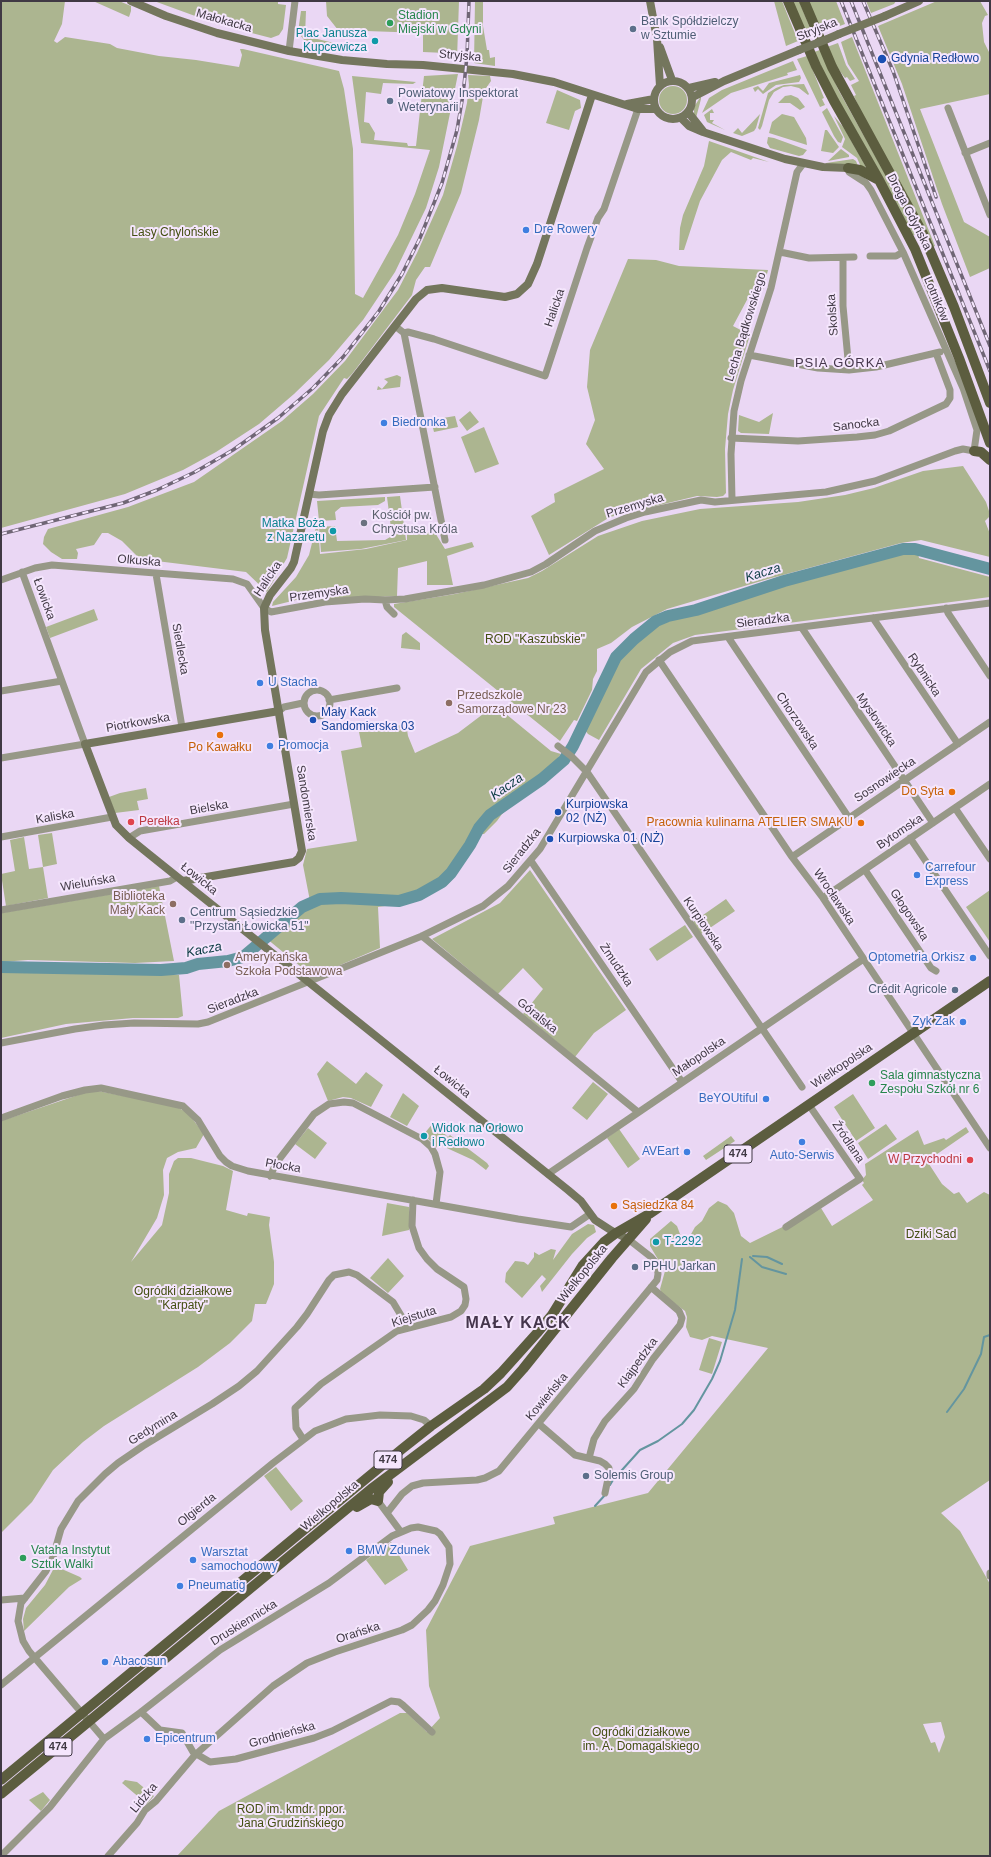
<!DOCTYPE html>
<meta charset="utf-8">
<style>
body{margin:0}
#map{position:relative;width:991px;height:1857px;overflow:hidden;background:#ead7f4;font-family:Helvetica,sans-serif}
canvas{display:block}
.frame{position:absolute;inset:0;border:2px solid #403944;pointer-events:none}
</style>
<div id="map">
<canvas width="991" height="1857"></canvas>
<div class="frame"></div>
</div>
<script>
const ctx = document.querySelector('canvas').getContext('2d');
ctx.lineJoin = 'round';
function fill(path, color) {
  ctx.fillStyle = color;
  ctx.fill(path, 'evenodd');
}
function shape(rows) {
  const path = new Path2D();
  for (const r of rows) {
    if (r.length === 3) {
      path.moveTo(r[0] + r[2], r[1]);
      path.arc(r[0], r[1], r[2], 0, 2 * Math.PI);
      continue;
    }
    path.moveTo(r[0], r[1]);
    for (let i = 2; i < r.length; i += 2) path.lineTo(r[i], r[i + 1]);
  }
  return path;
}
function trace(path, color, width, dash) {
  ctx.strokeStyle = color;
  ctx.lineWidth = width;
  ctx.lineCap = dash ? 'butt' : 'round';
  ctx.setLineDash(dash || []);
  ctx.stroke(path);
}
function label(font, color, halo, rows, align = 'center') {
  ctx.font = font + ' Helvetica,sans-serif';
  ctx.lineWidth = 4;
  ctx.setLineDash([]);
  ctx.textBaseline = 'middle';
  ctx.strokeStyle = halo;
  ctx.fillStyle = color;
  for (const [text, x, y, turn = 0] of rows) {
    ctx.save();
    ctx.translate(x, y);
    ctx.rotate((+turn || 0) * Math.PI / 180);
    ctx.textAlign = isNaN(turn) ? turn : align;
    if (halo) ctx.strokeText(text, 0, 0);
    ctx.fillText(text, 0, 0);
    ctx.restore();
  }
}
const green = shape([
 [1,1,65,1,62,24,54,41,57,43,65,37,110,44,117,48,159,56,196,60,239,67,242,55,240,49,243,49,339,71,344,89,353,149,355,294,363,298,398,235,415,194,430,150,361,143,352,76,416,82,413,84,383,83,381,94,366,92,364,122,369,123,375,133,374,140,407,143,408,146,416,146,424,76,458,74,439,167,426,208,395,272,363,320,329,360,294,394,259,424,216,452,183,470,125,494,1,528],
 [93,1,119,1,131,6,131,11,129,17],
 [154,1,278,1,278,4,286,5,283,29,279,35,271,38,217,24],
 [326,1,459,1,457,59,447,60,446,53,423,52,423,33,338,30,327,16],
 [475,1,483,1,483,26,487,50,489,50,490,58,495,57,495,66,474,63],
 [774,1,782,1,798,41,786,46],
 [792,1,799,1,813,35,808,37],
 [808,1,836,1,845,24,821,33],
 [866,1,896,1,894,4,871,13],
 [937,1,980,1,988,15,985,16,982,23,984,42,990,54,990,94,920,109,964,222,990,237,990,268,970,277,942,204,902,84,878,26],
 [301,11,306,11,305,36,334,43,333,48,309,46,307,44,298,32],
 [852,37,935,246,933,247,865,121,854,96,856,95,851,85,859,81,848,64,841,42],
 [838,43,846,65,855,79,850,81,847,77,845,78,836,66,827,47],
 [820,50,839,91,918,233,912,236,835,96,814,52],
 [807,56,824,98,822,99,825,105,820,107,797,59],
 [793,61,797,70,787,73,788,75,731,93,702,113,709,98,722,90],
 [468,75,490,76,491,81,484,91,479,120,461,193,430,267,425,267,416,280,412,295,352,374,347,379,344,378,319,416,287,558,267,592,246,572,140,559,122,541,108,533,102,533,94,545,76,549,78,553,77,559,62,559,51,552,43,544,44,537,48,529,128,507,194,482,282,421,313,394,345,361,398,290,417,253,443,195,457,146,467,103,469,85],
 [800,75,801,78,799,82,776,85,763,94,758,89,755,92,753,88,758,86,763,91,769,83],
 [804,84,809,94,808,95,799,88,791,86,783,87,774,92,769,100,762,126,760,130,758,128,768,93,776,88,784,85],
 [673,100,14],
 [557,90,580,100,581,108,575,111,569,130,546,123],
 [701,96,701,99,696,118,694,115,694,107],
 [785,96,791,95,798,98,805,107,800,110,790,103,778,103],
 [827,108,843,137,841,143,838,142,834,136,822,112],
 [712,109,714,113,710,113,710,120,714,120,712,123,725,130,707,122,704,115],
 [760,114,756,128,754,131,742,136,733,133,738,128,742,133],
 [782,114,794,117,806,138,807,145,769,133,772,122],
 [834,116,844,128,866,167,861,167,857,158,842,147,845,139],
 [825,130,827,130,839,147,833,153,821,151],
 [768,137,774,138,807,150,803,155,799,156,770,148,767,143],
 [709,141,769,162,753,158,751,160,731,152,722,160,700,201,684,250,679,250,680,228,683,215,704,166],
 [841,149,849,155,849,157,828,161],
 [853,159,856,161,858,166,826,164,826,163],
 [628,259,656,260,679,266,768,270,763,290,755,288,753,299,748,298,733,326,750,335,733,390,728,414,725,449,726,493,723,496,717,497,697,496,610,517,549,555,531,516,555,502,554,494,604,469,586,444,595,420,587,387,590,350],
 [397,375,401,377,400,387,377,390,378,386,382,389,388,382,384,379],
 [470,411,479,422,467,431,459,420],
 [773,413,769,434,741,433,738,431,739,415,759,422],
 [455,416,458,427,434,432,431,420],
 [484,427,499,464,475,473,461,437],
 [963,466,986,502,989,511,989,517,985,521,990,534,990,557,921,540,901,543,768,579,667,609,632,627,611,643,597,649,597,671,593,679,592,690,577,721,574,720,560,741,394,607,394,604,455,594,528,578,542,571,598,536,642,521,700,509,798,502,845,495,874,488,923,471],
 [400,496,406,540,361,549,321,552,319,527,335,526,337,541,385,540,392,536,387,497],
 [385,497,385,501,378,505,341,507,335,512,336,520,319,521,317,501],
 [318,526,320,554,366,549,407,540,407,530,413,530,414,535,434,531,445,549,472,542,474,547,447,556,453,585,427,585,427,561,398,568,397,596,323,600,322,598,304,598,272,606,273,602,296,577,309,555,316,527],
 [910,551,918,553,919,558,990,577,990,597,695,635,673,643,641,669,599,740,588,734,584,729,618,658,644,634,661,624,770,588,831,573,885,556],
 [94,609,98,620,50,638,46,627],
 [406,632,420,643,420,650,401,648,402,635],
 [495,705,551,751,561,754,553,764,512,797,520,799,502,814,497,821,484,834,481,834,456,875,447,885,413,902,378,907,380,948,317,975,311,975,261,934,301,905,310,901,303,865,307,849,357,841,341,751,362,747,359,732,406,724,408,736,415,753,458,733],
 [146,788,148,799,137,801,139,810,115,813,109,797,120,793],
 [52,833,57,864,43,867,48,898,6,906,1,874,15,871,10,840,24,837,29,869,43,867,38,835],
 [530,870,626,1010,594,1033,575,1057,523,1014,543,989,523,968,498,994,432,939,500,903],
 [159,886,174,961,135,963,28,960,1,962,1,913],
 [990,890,990,942,966,907],
 [726,899,735,911,701,934,693,922],
 [685,925,693,937,657,961,649,949],
 [27,969,179,975,183,1016,178,1018,133,1018,66,1024,1,1038,1,970],
 [327,1061,356,1084,366,1072,383,1085,371,1107,351,1098,343,1097,328,1101,317,1074],
 [593,1082,608,1094,587,1120,572,1108],
 [93,1090,175,1106,188,1113,204,1134,196,1148,178,1152,167,1158,163,1170,164,1195,157,1218,131,1262,162,1225,169,1193,169,1174,174,1161,178,1158,191,1158,223,1166,233,1171,226,1210,247,1216,248,1213,270,1217,269,1225,274,1262,274,1284,266,1304,255,1304,252,1321,230,1343,198,1367,104,1426,83,1442,53,1470,32,1502,1,1533,1,1121],
 [403,1093,419,1106,407,1126,390,1117],
 [853,1094,875,1128,856,1141,834,1107],
 [433,1123,448,1137,450,1135,487,1163,489,1166,486,1170,473,1160,438,1144,436,1148,424,1134],
 [886,1124,897,1139,868,1159,858,1143],
 [966,1127,969,1132,927,1161,942,1184,954,1194,959,1192,967,1203,984,1192,990,1195,990,1480,941,1513,960,1531,990,1584,990,1856,177,1856,219,1811,400,1713,407,1713,427,1732,440,1718,429,1686,426,1630,470,1546,555,1524,553,1517,648,1493,768,1348,712,1336,702,1340,690,1337,686,1327,687,1317,685,1311,662,1294,660,1289,665,1271,650,1246,650,1239,671,1221,677,1226,680,1234,684,1239,690,1236,695,1227,702,1221,709,1208,718,1201,727,1205,734,1213,741,1236,750,1243,821,1208,832,1226,873,1200,862,1185,864,1183,862,1180,866,1175,865,1164,918,1130,924,1145,944,1138,946,1140],
 [941,1722,945,1737,939,1753,935,1742,931,1743,923,1724],
 [308,1128,327,1143,315,1159,295,1144],
 [619,1129,640,1159,628,1168,607,1138],
 [731,1136,735,1141,706,1160,703,1156],
 [387,1203,409,1207,409,1230,382,1236],
 [588,1224,594,1225,596,1232,587,1238,572,1254,542,1292,540,1286,546,1279,542,1275,522,1298,505,1282,506,1273,515,1261,524,1262,528,1265,534,1257,534,1252,539,1255,551,1249,556,1250,553,1260,572,1234],
 [388,1258,404,1276,388,1293,370,1278],
 [709,1338,722,1342,712,1374,699,1370],
 [276,1467,303,1501,291,1511,264,1476],
 [391,1542,408,1570,385,1585,366,1560],
 [55,1566,80,1577,82,1579,69,1587,24,1631,23,1619,26,1608,45,1585],
 [125,1780,137,1782,154,1796,147,1804,122,1783],
 [43,1792,50,1800,41,1811,29,1800]
]);
const stream = shape([
 [753,1256,767,1257,782,1264],
 [750,1257,762,1267,786,1274],
 [947,1412,964,1389,981,1354,984,1337,990,1335],
 [610,1485,613,1480,640,1450,658,1441,682,1424,694,1410,712,1379,720,1361,735,1310,742,1259],
 [595,1506,605,1495]
]);
const river = shape([
 [1,967,161,970,186,968,198,964,228,961,243,957,302,907,320,899,341,898,399,901,419,895,442,882,451,873,470,845,479,828,490,815,542,779,564,760,573,746,616,657,634,639,656,621,668,616,696,610,784,581,903,549,915,549,990,569]
]);
const street = shape([
 [289,51,295,1],
 [948,108,990,215],
 [965,153,990,143],
 [780,252,809,258,854,257],
 [870,256,896,256,903,252],
 [843,258,843,306,849,370],
 [395,326,404,333,445,540],
 [404,333,408,332,434,339,545,376,587,248,598,218,604,209,638,109],
 [749,355,818,368,849,370,876,367,940,352],
 [731,438,798,441,857,437,875,435,889,431,946,404,950,398,950,390,936,353],
 [309,494,319,495,435,487],
 [732,500,731,454,734,411,741,381,771,288,797,172,803,164],
 [156,574,182,727],
 [1,580,35,568,52,565,233,579,247,584,264,608,271,612,325,602,365,599,385,600,405,599,484,585,531,572,546,564,595,531,626,518,645,512,701,500,715,502,826,492,875,481,955,451,963,449,974,451,977,430,963,388,903,252,871,190,866,183,849,172,848,168],
 [385,600,387,607,394,614],
 [946,608,948,613,990,676],
 [873,618,958,744],
 [802,628,933,823],
 [728,637,849,818],
 [659,660,792,857,823,898,990,1148],
 [317,703,13],
 [1,691,62,681],
 [329,700,397,688],
 [279,711,284,707,303,703],
 [558,746,571,756,587,772,802,1087],
 [1,758,85,744,22,572],
 [955,808,990,859],
 [1,837,112,817],
 [129,838,140,831,294,804],
 [910,838,990,956],
 [792,857,990,722],
 [531,861,682,1082],
 [865,870,931,968,936,971],
 [823,898,990,784],
 [1,910,170,881,177,877],
 [422,936,638,1112],
 [1,1043,75,1029,104,1025,134,1023,198,1024,208,1022,422,936,483,906,508,886,540,849,646,672,670,652,692,641,990,603],
 [1,1118,62,1096,85,1090,101,1088,183,1106,198,1120,220,1156,226,1162,232,1166,248,1171,518,1219,571,1227,590,1214],
 [548,1174,862,960],
 [270,1176,277,1162,314,1114,329,1104,344,1102,353,1103,422,1139,431,1147,435,1154,440,1172,436,1204],
 [786,1227,860,1179,809,1105],
 [539,1424,575,1455,600,1461,605,1464,609,1468,609,1474,605,1493],
 [303,1439,296,1428,295,1408,321,1384,397,1331,451,1317,461,1311,465,1305,466,1299,464,1287,437,1269,427,1259,419,1248,412,1226,413,1200],
 [589,1458,594,1439,605,1421,634,1389,653,1359,680,1325,682,1318,679,1311,651,1287],
 [378,1501,401,1532],
 [387,1513,402,1494,412,1486,423,1483,477,1480,485,1478,499,1471,657,1280,658,1274,657,1264,651,1257,628,1239],
 [990,1573,990,1576],
 [1,1600,25,1598],
 [1,1685,273,1463,315,1431,346,1419,380,1415,411,1416,424,1420,431,1426],
 [141,1712,160,1730,182,1733,193,1752,210,1762,236,1759,314,1738,332,1731,391,1701,399,1702,403,1705,432,1732],
 [104,1739,29,1651,23,1641,18,1621,21,1603,46,1571,53,1557,61,1529,78,1501,105,1474,118,1463,143,1446,212,1404,239,1386,257,1371,297,1327,307,1314,329,1280,334,1275,349,1272,357,1275,393,1302,402,1317,404,1329],
 [1,1856,50,1807,104,1739,141,1712,220,1650,329,1583,392,1536,411,1528,418,1527,436,1531,440,1534,449,1547,450,1564,443,1585,435,1601,428,1610,412,1625,402,1630,335,1652,307,1663,273,1686,195,1755,156,1801,145,1810,137,1823,108,1856]
]);
const secondary = shape([
 [131,1,166,16,217,33,289,51,342,60,387,64,423,65,513,74,554,82,638,109,656,109],
 [650,1,657,39,660,86],
 [885,16,919,1],
 [825,40,839,34],
 [660,47,672,80],
 [673,100,19],
 [689,88,715,82],
 [693,97,724,81,799,50],
 [627,104,654,99],
 [688,112,703,131],
 [681,118,689,126,703,132,785,159,823,167,848,168],
 [279,711,85,744,116,825,129,838,150,855,568,1190,581,1201,595,1220,612,1231,628,1239],
 [183,881,294,862,299,858,302,851,265,630,264,608,270,595,291,568,294,562,323,431,329,415,342,394,416,299,427,290,442,288,505,297,517,294,528,284,537,264,592,95]
]);
const primary = shape([
 [788,1,816,66,834,101,879,180,915,249,959,358,990,443],
 [804,1,832,67,923,234,954,307,990,403],
 [848,168,860,170,877,179],
 [974,451,981,452,990,460],
 [357,1507,371,1499,378,1501,379,1492,388,1482],
 [1,1780,402,1449,431,1426,484,1389,501,1373,537,1333,552,1315,583,1265,604,1242,616,1233,649,1214,990,981],
 [1,1794,371,1489,507,1387,523,1369,612,1258,646,1219]
]);
const rail = shape([
 [841,1,990,371],
 [851,1,990,346],
 [863,1,893,71,936,197],
 [1,534,123,503,157,490,195,472,233,450,278,418,313,388,343,357,379,311,402,274,420,238,442,183,457,130,463,95,467,56,469,1]
]);
const secondaryBridge = shape([
 [839,34,885,16],
 [799,50,825,40]
]);
const markers = [
 [390,23,4,"#2e9e5b"],
 [633,29,4,"#5c6f8a"],
 [375,41,4,"#0f9aa8"],
 [882,59,5,"#1a4fb4"],
 [390,101,4,"#5c6f8a"],
 [526,230,4,"#3f7fe0"],
 [384,423,4,"#3f7fe0"],
 [364,523,4,"#6b7280"],
 [333,531,4,"#0f9aa8"],
 [260,683,4,"#3f7fe0"],
 [449,703,4,"#8d6e63"],
 [313,720,4,"#1a4fb4"],
 [220,735,4,"#e8710a"],
 [270,746,4,"#3f7fe0"],
 [952,792,4,"#e8710a"],
 [558,812,4,"#1a4fb4"],
 [131,822,4,"#e0444e"],
 [861,823,4,"#e8710a"],
 [550,839,4,"#1a4fb4"],
 [917,875,4,"#3f7fe0"],
 [173,904,4,"#8d6e63"],
 [182,920,4,"#5c6f8a"],
 [973,958,4,"#3f7fe0"],
 [227,965,4,"#8d6e63"],
 [955,990,4,"#5c6f8a"],
 [963,1022,4,"#3f7fe0"],
 [872,1083,4,"#2e9e5b"],
 [766,1099,4,"#3f7fe0"],
 [424,1136,4,"#0f9aa8"],
 [802,1142,4,"#3f7fe0"],
 [687,1152,4,"#3f7fe0"],
 [970,1160,4,"#e0444e"],
 [614,1206,4,"#e8710a"],
 [656,1242,4,"#0f9aa8"],
 [635,1267,4,"#5c6f8a"],
 [586,1476,4,"#5c6f8a"],
 [349,1551,4,"#3f7fe0"],
 [23,1558,4,"#2e9e5b"],
 [193,1560,4,"#3f7fe0"],
 [180,1586,4,"#3f7fe0"],
 [105,1662,4,"#3f7fe0"],
 [147,1739,4,"#3f7fe0"]
];
const shields = [
 [738,1154,28],
 [388,1460,28],
 [58,1747,28]
];
const shieldNames = [
 ["474",738,1154],
 ["474",388,1460],
 ["474",58,1747]
];
const leisureNames = [
 ["Stadion",398,16],
 ["Miejski w Gdyni",398,30],
 ["Sala gimnastyczna",880,1076],
 ["Zespołu Szkół nr 6",880,1090],
 ["Vataha Instytut",31,1551],
 ["Sztuk Walki",31,1565]
];
const streetNames = [
 ["Małokacka",224,21,16],
 ["Stryjska",817,30,-22],
 ["Stryjska",460,56,5],
 ["Droga Gdyńska",909,212,63],
 ["Lotników",936,299,67],
 ["Halicka",555,308,-71],
 ["Skolska",833,315,-94],
 ["Lecha Bądkowskiego",746,327,-73],
 ["Sanocka",856,425,-7],
 ["Przemyska",635,506,-17],
 ["Olkuska",139,561,5],
 ["Halicka",268,579,-56],
 ["Przemyska",319,594,-8],
 ["Łowicka",44,599,70],
 ["Sieradzka",763,621,-7],
 ["Siedlecka",180,649,80],
 ["Rybnicka",924,675,56],
 ["Mysłowicka",876,720,56],
 ["Chorzowska",797,721,56],
 ["Piotrkowska",138,723,-10],
 ["Sosnowiecka",885,780,-34],
 ["Sandomierska",306,803,81],
 ["Bielska",209,808,-10],
 ["Kaliska",55,817,-10],
 ["Bytomska",900,832,-34],
 ["Sieradzka",522,851,-52],
 ["Łowicka",199,879,39],
 ["Wieluńska",88,883,-10],
 ["Wrocławska",834,897,56],
 ["Głogowska",909,915,56],
 ["Kurpiowska",703,924,56],
 ["Żmudzka",616,965,56],
 ["Sieradzka",233,1001,-21],
 ["Góralska",537,1016,39],
 ["Małopolska",699,1057,-34],
 ["Wielkopolska",842,1066,-34],
 ["Łowicka",452,1082,39],
 ["Źródlana",848,1142,56],
 ["Płocka",283,1166,10],
 ["Wielkopolska",583,1274,-51],
 ["Kiejstuta",414,1317,-17],
 ["Kłajpedzka",638,1363,-54],
 ["Kowieńska",547,1397,-50],
 ["Gedymina",153,1428,-32],
 ["Wielkopolska",330,1506,-40],
 ["Olgierda",197,1510,-39],
 ["Druskiennicka",244,1623,-32],
 ["Orańska",358,1633,-18],
 ["Grodnieńska",282,1735,-16],
 ["Lidzka",144,1798,-50]
];
const serviceNames = [
 ["Bank Spółdzielczy",641,22],
 ["w Sztumie",641,36],
 ["Powiatowy Inspektorat",398,94],
 ["Weterynarii",398,108],
 ["Centrum Sąsiedzkie",190,913],
 ["\"Przystań Łowicka 51\"",190,927],
 ["Crédit Agricole",947,990,"right"],
 ["PPHU Jarkan",643,1267],
 ["Solemis Group",594,1476]
];
const cultureNames = [
 ["Plac Janusza",367,34],
 ["Kupcewicza",367,48],
 ["Matka Boża",325,524],
 ["z Nazaretu",325,538],
 ["Widok na Orłowo",432,1129,"left"],
 ["i Redłowo",432,1143,"left"],
 ["T-2292",664,1242,"left"]
];
const transitNames = [
 ["Gdynia Redłowo",891,59],
 ["Mały Kack",321,713],
 ["Sandomierska 03",321,727],
 ["Kurpiowska",566,805],
 ["02 (NŻ)",566,819],
 ["Kurpiowska 01 (NŻ)",558,839]
];
const shopNames = [
 ["Dre Rowery",534,230],
 ["Biedronka",392,423],
 ["U Stacha",268,683],
 ["Promocja",278,746],
 ["Carrefour",925,868],
 ["Express",925,882],
 ["Optometria Orkisz",965,958,"right"],
 ["Zyk Zak",955,1022,"right"],
 ["BeYOUtiful",758,1099,"right"],
 ["AVEart",679,1152,"right"],
 ["Auto-Serwis",802,1156,"center"],
 ["BMW Zdunek",357,1551],
 ["Warsztat",201,1553],
 ["samochodowy",201,1567],
 ["Pneumatig",188,1586],
 ["Abacosun",113,1662],
 ["Epicentrum",155,1739]
];
const parkNames = [
 ["Lasy Chylońskie",175,233],
 ["ROD \"Kaszubskie\"",535,640],
 ["Dziki Sad",931,1235],
 ["Ogródki działkowe",183,1292],
 ["\"Karpaty\"",183,1306],
 ["Ogródki działkowe",641,1733],
 ["im. A. Domagalskiego",641,1747],
 ["ROD im. kmdr. ppor.",291,1810],
 ["Jana Grudzińskiego",291,1824]
];
const worshipNames = [
 ["Kościół pw.",372,516],
 ["Chrystusa Króla",372,530]
];
const educationNames = [
 ["Przedszkole",457,696],
 ["Samorządowe Nr 23",457,710],
 ["Biblioteka",165,897,"right"],
 ["Mały Kack",165,911,"right"],
 ["Amerykańska",235,958],
 ["Szkoła Podstawowa",235,972]
];
const foodNames = [
 ["Po Kawałku",220,748,"center"],
 ["Do Syta",944,792],
 ["Pracownia kulinarna ATELIER SMAKU",853,823],
 ["Sąsiedzka 84",622,1206,"left"]
];
const healthNames = [
 ["Perełka",139,822],
 ["W Przychodni",962,1160,"right"]
];
const neighbourhoodNames = [
 ["PSIA GÓRKA",840,363]
];
const waterNames = [
 ["Kacza",763,573,-17],
 ["Kacza",507,787,-35],
 ["Kacza",204,950,-11]
];
const districtNames = [
 ["MAŁY KACK",518,1324]
];
fill(green, '#acb590');
trace(stream, '#64959f', 2);
trace(river, '#64959f', 12);
trace(street, '#979887', 7);
trace(secondary, '#74765d', 8);
trace(primary, '#5c5d3f', 10);
trace(rail, '#706676', 3.5);
trace(rail, '#f5e6fd', 2, [6]);
trace(secondaryBridge, '#74765d', 8);
for (const [x, y, r, color] of markers) {
  const dot = new Path2D();
  dot.arc(x, y, r, 0, 2 * Math.PI);
  ctx.fillStyle = color;
  ctx.fill(dot);
  trace(dot, '#f5e6fd', 1.5);
}
for (const [x, y, w] of shields) {
  const box = new Path2D();
  box.roundRect(x - w / 2, y - 9, w, 18, 3);
  ctx.fillStyle = '#f5e6fd';
  ctx.fill(box);
  trace(box, '#403944', 1);
}
label('bold 11px', '#403944', null, shieldNames);
label('12px', '#27864d', '#f5e6fd', leisureNames, 'left');
label('12px', '#403944', '#f5e6fd', streetNames);
label('12px', '#4e5e75', '#f5e6fd', serviceNames, 'left');
label('12px', '#0d838f', '#f5e6fd', cultureNames, 'right');
label('12px', '#164399', '#f5e6fd', transitNames, 'left');
label('12px', '#366cbe', '#f5e6fd', shopNames, 'left');
label('12px', '#444f12', '#f5e6fd', parkNames);
label('12px', '#5b616d', '#f5e6fd', worshipNames, 'left');
label('12px', '#785e54', '#f5e6fd', educationNames, 'left');
label('12px', '#c56008', '#f5e6fd', foodNames, 'right');
label('12px', '#be3a42', '#f5e6fd', healthNames, 'left');
ctx.letterSpacing = '1px';
label('13px', '#45364c', '#f5e6fd', neighbourhoodNames);
ctx.letterSpacing = '0px';
label('italic 13px', '#0b3b43', '#f5e6fd', waterNames);
ctx.letterSpacing = '1px';
label('bold 16px', '#45364c', '#f5e6fd', districtNames);
ctx.letterSpacing = '0px';
</script>
